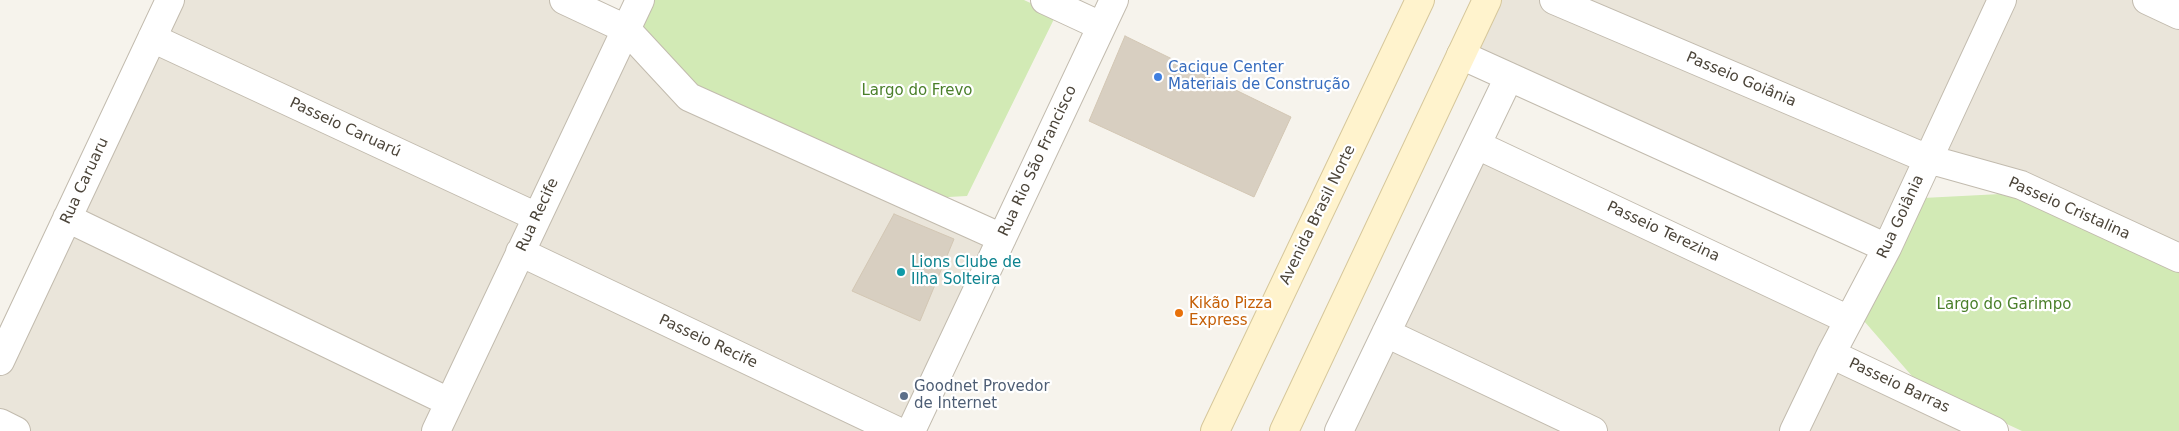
<!DOCTYPE html>
<meta charset="utf-8">
<style>
body{margin:0}
canvas{display:block;background:#f6f3ec}
</style>
<canvas width="2179" height="431"></canvas>
<script>
const ctx = document.querySelector('canvas').getContext('2d');
ctx.lineJoin = 'round';
function fill(path, color) {
  ctx.fillStyle = color;
  ctx.fill(path, 'evenodd');
}
function shape(rows) {
  const path = new Path2D();
  for (const r of rows) {
    path.moveTo(r[0], r[1]);
    for (let i = 2; i < r.length; i += 2) path.lineTo(r[i], r[i + 1]);
  }
  return path;
}
function trace(path, color, width, dash) {
  ctx.strokeStyle = color;
  ctx.lineWidth = width;
  ctx.lineCap = dash ? 'butt' : 'round';
  ctx.setLineDash(dash || []);
  ctx.stroke(path);
}
function label(font, color, halo, rows, align = 'center') {
  ctx.font = font + ' "DejaVu Sans",sans-serif';
  ctx.lineWidth = 4.5;
  ctx.setLineDash([]);
  ctx.textBaseline = 'middle';
  ctx.strokeStyle = halo;
  ctx.fillStyle = color;
  for (const [text, x, y, turn = 0] of rows) {
    ctx.save();
    ctx.translate(x, y);
    ctx.rotate((+turn || 0) * Math.PI / 180);
    ctx.textAlign = isNaN(turn) ? turn : align;
    if (halo) ctx.strokeText(text, 0, 0);
    ctx.fillText(text, 0, 0);
    ctx.restore();
  }
}
const residential = shape([
 [170,0,558,0,620,29,430,431,0,431,0,362],
 [1488,0,1999,0,1886,246,1463,54],
 [2006,0,2179,0,2179,257,1932,156],
 [626,33,1000,239,911,431,440,431],
 [1478,148,1844,320,1792,431,1343,431],
 [1833,362,1983,431,1800,431]
]);
const green = shape([
 [650,0,1024,0,1056,15,967,196,930,198,690,88,637,27],
 [2020,193,2179,269,2179,431,2022,431,1918,383,1864,321,1923,198]
]);
const building = shape([
 [1125,36,1291,117,1254,197,1089,121,1125,36],
 [894,214,954,239,920,321,852,291,894,214]
]);
const street = shape([
 [564,0,626,29,689,97,1002,238],
 [1045,0,1101,26],
 [1554,0,1928,159,2021,185,2179,258],
 [2147,0,2179,15],
 [152,38,537,217],
 [1461,55,1887,248],
 [1477,145,1849,320],
 [67,218,449,402],
 [520,252,897,431],
 [1386,333,1593,431],
 [1831,354,1994,431],
 [0,361,170,0],
 [0,423,16,431],
 [436,431,640,0],
 [911,431,1114,0],
 [1339,431,1509,77],
 [1794,431,1831,354,1887,248,2002,0]
]);
const secondary = shape([
 [1215,431,1420,0],
 [1284,431,1487,0]
]);
const markers = [
 [1158,77,5,"#3f7fe0"],
 [901,272,5,"#0f9aa8"],
 [1179,313,5,"#e8710a"],
 [904,396,5,"#5c6f8a"]
];
const shopNames = [
 ["Cacique Center",1168,68],
 ["Materiais de Construção",1168,85]
];
const streetNames = [
 ["Passeio Goiânia",1741,80,23],
 ["Passeio Caruarú",345,128,25],
 ["Rua Rio São Francisco",1038,161,-65],
 ["Rua Caruaru",85,181,-65],
 ["Passeio Cristalina",2069,209,24],
 ["Rua Recife",538,215,-65],
 ["Avenida Brasil Norte",1318,215,-64],
 ["Rua Goiânia",1901,217,-65],
 ["Passeio Terezina",1663,232,25],
 ["Passeio Recife",708,342,25],
 ["Passeio Barras",1899,386,25]
];
const parkNames = [
 ["Largo do Frevo",917,91],
 ["Largo do Garimpo",2004,305]
];
const cultureNames = [
 ["Lions Clube de",911,263],
 ["Ilha Solteira",911,280]
];
const foodNames = [
 ["Kikão Pizza",1189,304],
 ["Express",1189,321]
];
const serviceNames = [
 ["Goodnet Provedor",914,387],
 ["de Internet",914,404]
];
fill(residential, '#eae5da');
fill(green, '#d2eab5');
fill(building, '#d8cfc1');
trace(building, '#d3c7b4', 1);
trace(street, '#c2bbae', 30);
trace(secondary, '#d6c79b', 30);
trace(street, '#fff', 28);
trace(secondary, '#fff3cd', 28);
for (const [x, y, r, color] of markers) {
  const dot = new Path2D();
  dot.arc(x, y, r, 0, 2 * Math.PI);
  ctx.fillStyle = color;
  ctx.fill(dot);
  trace(dot, '#fff', 2);
}
label('15px', '#366cbe', '#fff', shopNames, 'left');
label('15px', '#4b4439', '#fff', streetNames);
label('15px', '#4a7f2a', '#fff', parkNames);
label('15px', '#0d838f', '#fff', cultureNames, 'left');
label('15px', '#c56008', '#fff', foodNames, 'left');
label('15px', '#4e5e75', '#fff', serviceNames, 'left');
</script>
